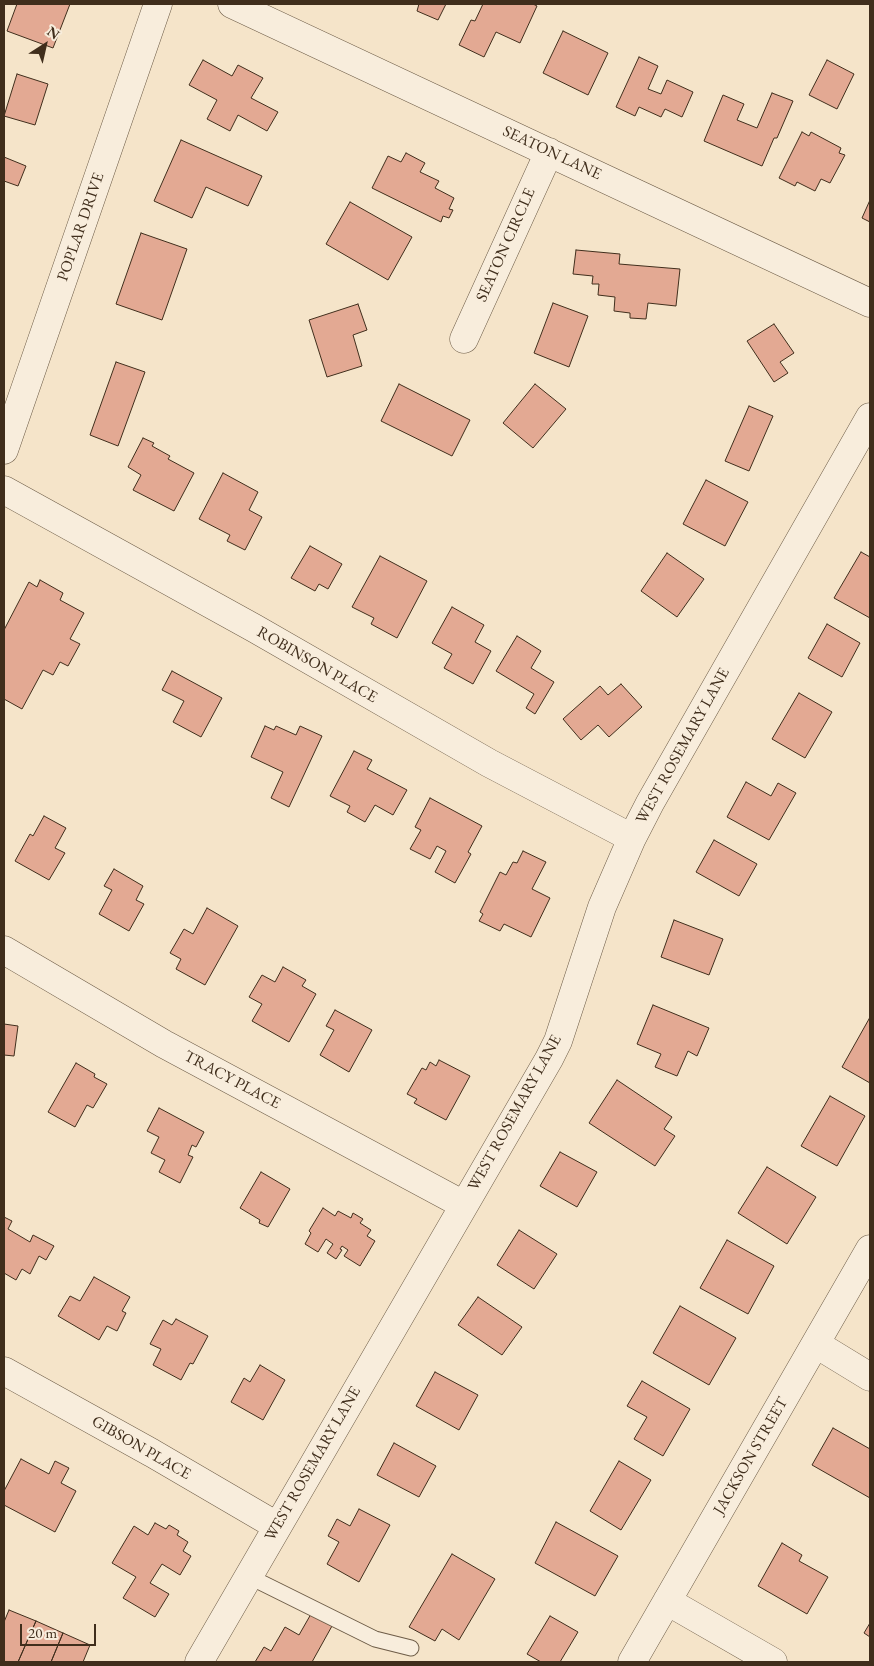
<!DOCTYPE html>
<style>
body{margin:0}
#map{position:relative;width:874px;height:1666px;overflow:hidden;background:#f5e4c9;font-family:"EB Garamond",serif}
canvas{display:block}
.frame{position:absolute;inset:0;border:5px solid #402e1c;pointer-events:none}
.north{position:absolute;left:20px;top:20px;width:50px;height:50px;-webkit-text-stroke:4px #f8eddc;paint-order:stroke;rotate:35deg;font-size:14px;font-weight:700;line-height:20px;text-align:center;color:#402e1c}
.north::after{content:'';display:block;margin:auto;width:18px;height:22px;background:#402e1c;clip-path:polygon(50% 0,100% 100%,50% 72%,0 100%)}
.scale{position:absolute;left:20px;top:1624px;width:76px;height:22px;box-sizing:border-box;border:2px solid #402e1c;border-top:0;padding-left:6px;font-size:15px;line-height:18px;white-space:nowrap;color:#402e1c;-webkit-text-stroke:4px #f8eddc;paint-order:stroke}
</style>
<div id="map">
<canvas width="874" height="1666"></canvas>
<div class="frame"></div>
<div class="north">N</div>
<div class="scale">20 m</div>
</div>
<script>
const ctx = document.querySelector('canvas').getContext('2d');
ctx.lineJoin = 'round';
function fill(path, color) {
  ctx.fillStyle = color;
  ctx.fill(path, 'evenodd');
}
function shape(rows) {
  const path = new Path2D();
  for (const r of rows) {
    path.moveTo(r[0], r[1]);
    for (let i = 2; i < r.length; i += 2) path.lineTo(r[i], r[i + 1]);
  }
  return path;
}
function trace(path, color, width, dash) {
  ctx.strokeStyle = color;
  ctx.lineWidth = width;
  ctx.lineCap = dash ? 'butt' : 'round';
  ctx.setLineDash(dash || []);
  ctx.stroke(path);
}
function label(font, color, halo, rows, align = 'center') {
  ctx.font = font + ' "EB Garamond",serif';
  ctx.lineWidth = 4;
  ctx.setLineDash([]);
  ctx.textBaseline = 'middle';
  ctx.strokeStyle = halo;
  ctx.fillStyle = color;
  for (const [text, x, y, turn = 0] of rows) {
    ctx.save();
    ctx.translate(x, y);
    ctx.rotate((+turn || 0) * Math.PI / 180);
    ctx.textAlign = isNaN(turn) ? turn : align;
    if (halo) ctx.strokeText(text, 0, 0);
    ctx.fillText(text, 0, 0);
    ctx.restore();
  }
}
const building = shape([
 [17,4,70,4,53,48,7,31,17,4],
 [419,4,446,4,438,20,417,11,419,4],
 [483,4,533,4,537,6,520,43,496,32,484,57,459,45,471,20,475,21,483,4],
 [563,31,608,53,588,95,543,73,563,31],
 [639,57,658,66,648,89,661,94,667,80,693,92,682,117,665,109,661,117,639,107,635,116,616,107,639,57],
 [203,60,232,76,238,65,263,78,251,98,278,112,267,131,238,115,230,131,207,119,217,100,189,85,203,60],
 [827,60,854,74,837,109,809,95,827,60],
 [17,74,48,84,35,125,4,116,17,74],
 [772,93,793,101,777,138,774,138,762,166,704,141,723,95,744,104,737,120,757,128,772,93],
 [802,132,809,136,811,132,841,148,839,153,845,155,830,183,821,179,815,191,797,182,795,186,779,178,802,132],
 [181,140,262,176,248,206,206,187,192,218,154,201,181,140],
 [406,153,425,163,420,172,439,181,435,188,454,198,449,209,453,210,449,218,443,216,441,222,372,188,388,156,401,162,406,153],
 [4,157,26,166,18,186,4,181,4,157],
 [870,200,870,222,862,218,870,200],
 [350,202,412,237,388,280,326,244,350,202],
 [141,233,187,249,162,320,116,304,141,233],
 [576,250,620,254,619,264,680,269,676,306,648,303,646,319,630,318,630,313,614,311,615,297,598,295,599,284,592,284,593,276,573,274,576,250],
 [553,303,588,316,569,367,534,353,553,303],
 [358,304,367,330,353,335,362,366,327,377,309,320,358,304],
 [774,324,794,353,780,362,788,373,774,382,747,341,774,324],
 [116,362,145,372,118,446,90,435,116,362],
 [399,384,470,420,452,456,381,421,399,384],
 [535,384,566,409,533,448,503,423,535,384],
 [749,406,773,416,749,471,725,461,749,406],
 [143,438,154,443,152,446,170,456,168,459,194,473,174,511,133,490,141,475,128,467,143,438],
 [223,473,258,492,249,510,262,517,245,550,227,541,230,535,199,519,223,473],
 [706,480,748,502,725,546,683,524,706,480],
 [310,546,342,564,328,589,319,584,315,591,291,578,310,546],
 [861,552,870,557,870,618,834,598,861,552],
 [667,553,704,579,677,617,641,591,667,553],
 [380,556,427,581,397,638,371,624,374,618,352,607,380,556],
 [40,580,63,593,60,600,84,613,70,639,80,644,68,666,60,662,53,675,43,670,22,709,4,699,4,630,29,582,37,587,40,580],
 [452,607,484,625,475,642,491,651,473,684,444,668,452,654,432,643,452,607],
 [827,624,860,643,842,677,808,658,827,624],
 [517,636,541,651,531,668,554,682,535,714,526,708,534,694,496,671,517,636],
 [172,671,222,698,201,737,173,722,184,701,162,690,172,671],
 [621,684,642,707,609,737,598,725,581,740,563,719,600,686,608,695,621,684],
 [799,693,832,712,805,758,772,739,799,693],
 [265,726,274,730,276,726,296,735,300,726,322,736,289,807,271,798,283,772,251,757,265,726],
 [354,751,372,760,367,769,407,790,393,815,375,805,365,822,347,812,350,806,330,796,354,751],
 [746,782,771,796,778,783,796,793,769,840,727,817,746,782],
 [430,798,482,826,468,852,471,854,455,883,435,872,446,851,437,846,430,859,410,849,421,830,415,827,430,798],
 [44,816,66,828,55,848,65,853,49,880,15,861,30,834,33,836,44,816],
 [714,840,757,864,739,896,696,872,714,840],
 [523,851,546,862,532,889,550,898,531,937,504,924,500,931,479,921,483,914,480,912,500,872,506,875,513,862,517,863,523,851],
 [114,869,143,886,136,900,144,904,129,931,99,914,112,890,104,886,114,869],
 [207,908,238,926,205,985,176,969,181,959,170,953,184,929,193,934,207,908],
 [674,920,723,939,709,975,661,957,674,920],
 [283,967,306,980,302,986,316,994,289,1042,252,1021,262,1004,249,997,262,975,275,982,283,967],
 [653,1005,709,1028,697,1056,688,1051,677,1076,655,1067,661,1054,637,1044,653,1005],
 [335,1010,372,1030,349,1072,320,1055,334,1030,326,1026,335,1010],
 [869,1019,870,1019,870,1083,842,1067,869,1019],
 [4,1024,18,1026,14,1056,4,1055,4,1024],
 [439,1060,470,1076,446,1120,414,1103,417,1099,407,1094,422,1068,426,1070,430,1062,436,1066,439,1060],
 [76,1063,95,1074,94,1077,107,1084,93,1108,87,1105,75,1127,48,1112,76,1063],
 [617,1080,672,1117,664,1129,675,1136,655,1166,589,1123,617,1080],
 [830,1096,865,1116,837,1166,801,1146,830,1096],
 [159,1108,204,1132,196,1147,192,1145,188,1155,193,1157,180,1183,159,1172,165,1160,151,1153,159,1137,147,1131,159,1108],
 [560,1152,597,1172,577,1207,540,1186,560,1152],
 [767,1167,816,1197,787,1244,738,1213,767,1167],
 [261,1172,290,1189,268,1227,259,1223,260,1220,240,1208,261,1172],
 [323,1208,335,1216,338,1211,351,1218,353,1213,363,1219,360,1223,371,1230,367,1236,375,1241,360,1266,344,1256,348,1250,342,1246,340,1249,342,1250,336,1259,327,1253,333,1244,326,1239,318,1252,305,1244,311,1233,309,1231,323,1208],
 [4,1217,12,1221,8,1229,30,1242,33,1235,54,1246,46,1260,39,1256,30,1274,22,1269,16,1280,4,1273,4,1217],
 [519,1230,557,1254,534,1289,497,1265,519,1230],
 [727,1240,774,1266,748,1314,700,1288,727,1240],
 [94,1277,130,1297,122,1311,126,1313,117,1331,107,1326,99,1340,58,1316,70,1296,80,1301,94,1277],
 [478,1297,522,1327,502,1355,458,1325,478,1297],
 [680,1306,736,1338,709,1385,653,1353,680,1306],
 [176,1319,208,1336,193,1364,190,1363,181,1380,153,1365,161,1349,150,1344,163,1320,172,1325,176,1319],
 [260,1365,285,1380,263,1420,231,1402,244,1378,250,1382,260,1365],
 [435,1372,478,1395,459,1430,416,1406,435,1372],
 [642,1381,690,1409,663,1456,634,1439,647,1417,627,1406,642,1381],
 [833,1428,870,1449,870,1498,812,1465,833,1428],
 [394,1443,436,1466,419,1497,377,1475,394,1443],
 [21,1459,49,1474,55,1461,69,1468,61,1483,76,1491,55,1532,4,1505,4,1491,21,1459],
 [619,1461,651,1480,621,1530,590,1511,619,1461],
 [359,1509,390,1525,359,1582,327,1564,339,1542,328,1536,337,1519,350,1526,359,1509],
 [556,1522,618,1556,595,1596,535,1563,556,1522],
 [155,1523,166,1529,169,1525,179,1531,177,1535,188,1542,183,1551,191,1556,180,1575,162,1564,150,1583,169,1594,155,1617,123,1598,136,1577,112,1563,134,1526,148,1535,155,1523],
 [782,1543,802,1555,799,1561,828,1577,807,1614,758,1586,782,1543],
 [452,1554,495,1579,459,1640,442,1629,435,1641,409,1627,452,1554],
 [9,1610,36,1621,18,1662,4,1662,4,1622,9,1610],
 [311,1614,332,1626,312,1662,255,1662,264,1647,271,1651,285,1627,299,1635,311,1614],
 [550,1616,578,1632,560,1662,541,1662,527,1654,550,1616],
 [36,1621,63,1633,51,1662,18,1662,36,1621],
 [870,1623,870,1637,864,1633,870,1623],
 [63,1633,90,1645,83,1662,51,1662,63,1633]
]);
const service = shape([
 [248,1576,375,1639,411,1648]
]);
const minor = shape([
 [232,4,870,303],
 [464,339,549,152],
 [4,450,158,4],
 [4,490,254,628,489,763,632,838],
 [4,950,164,1044,464,1205],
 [816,1344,870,1377],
 [4,1371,152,1453,277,1526],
 [667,1601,773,1662],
 [199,1662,549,1059,558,1041,602,907,632,838,650,803,870,417],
 [632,1662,870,1249]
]);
const streetNames = [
 ["SEATON LANE",552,153,25],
 ["POPLAR DRIVE",81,227,-71],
 ["SEATON CIRCLE",506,245,-66],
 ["ROBINSON PLACE",317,665,30],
 ["WEST ROSEMARY LANE",683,746,-61],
 ["TRACY PLACE",232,1080,28],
 ["WEST ROSEMARY LANE",515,1113,-61],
 ["GIBSON PLACE",141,1448,30],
 ["JACKSON STREET",751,1456,-60],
 ["WEST ROSEMARY LANE",313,1464,-60]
];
fill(building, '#e3a993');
trace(building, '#402e1c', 1);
trace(service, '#6d5c47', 17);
trace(minor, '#6d5c47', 29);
trace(service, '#f8eddc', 15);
trace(minor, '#f8eddc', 28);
label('16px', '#402e1c', '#f8eddc', streetNames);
</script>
